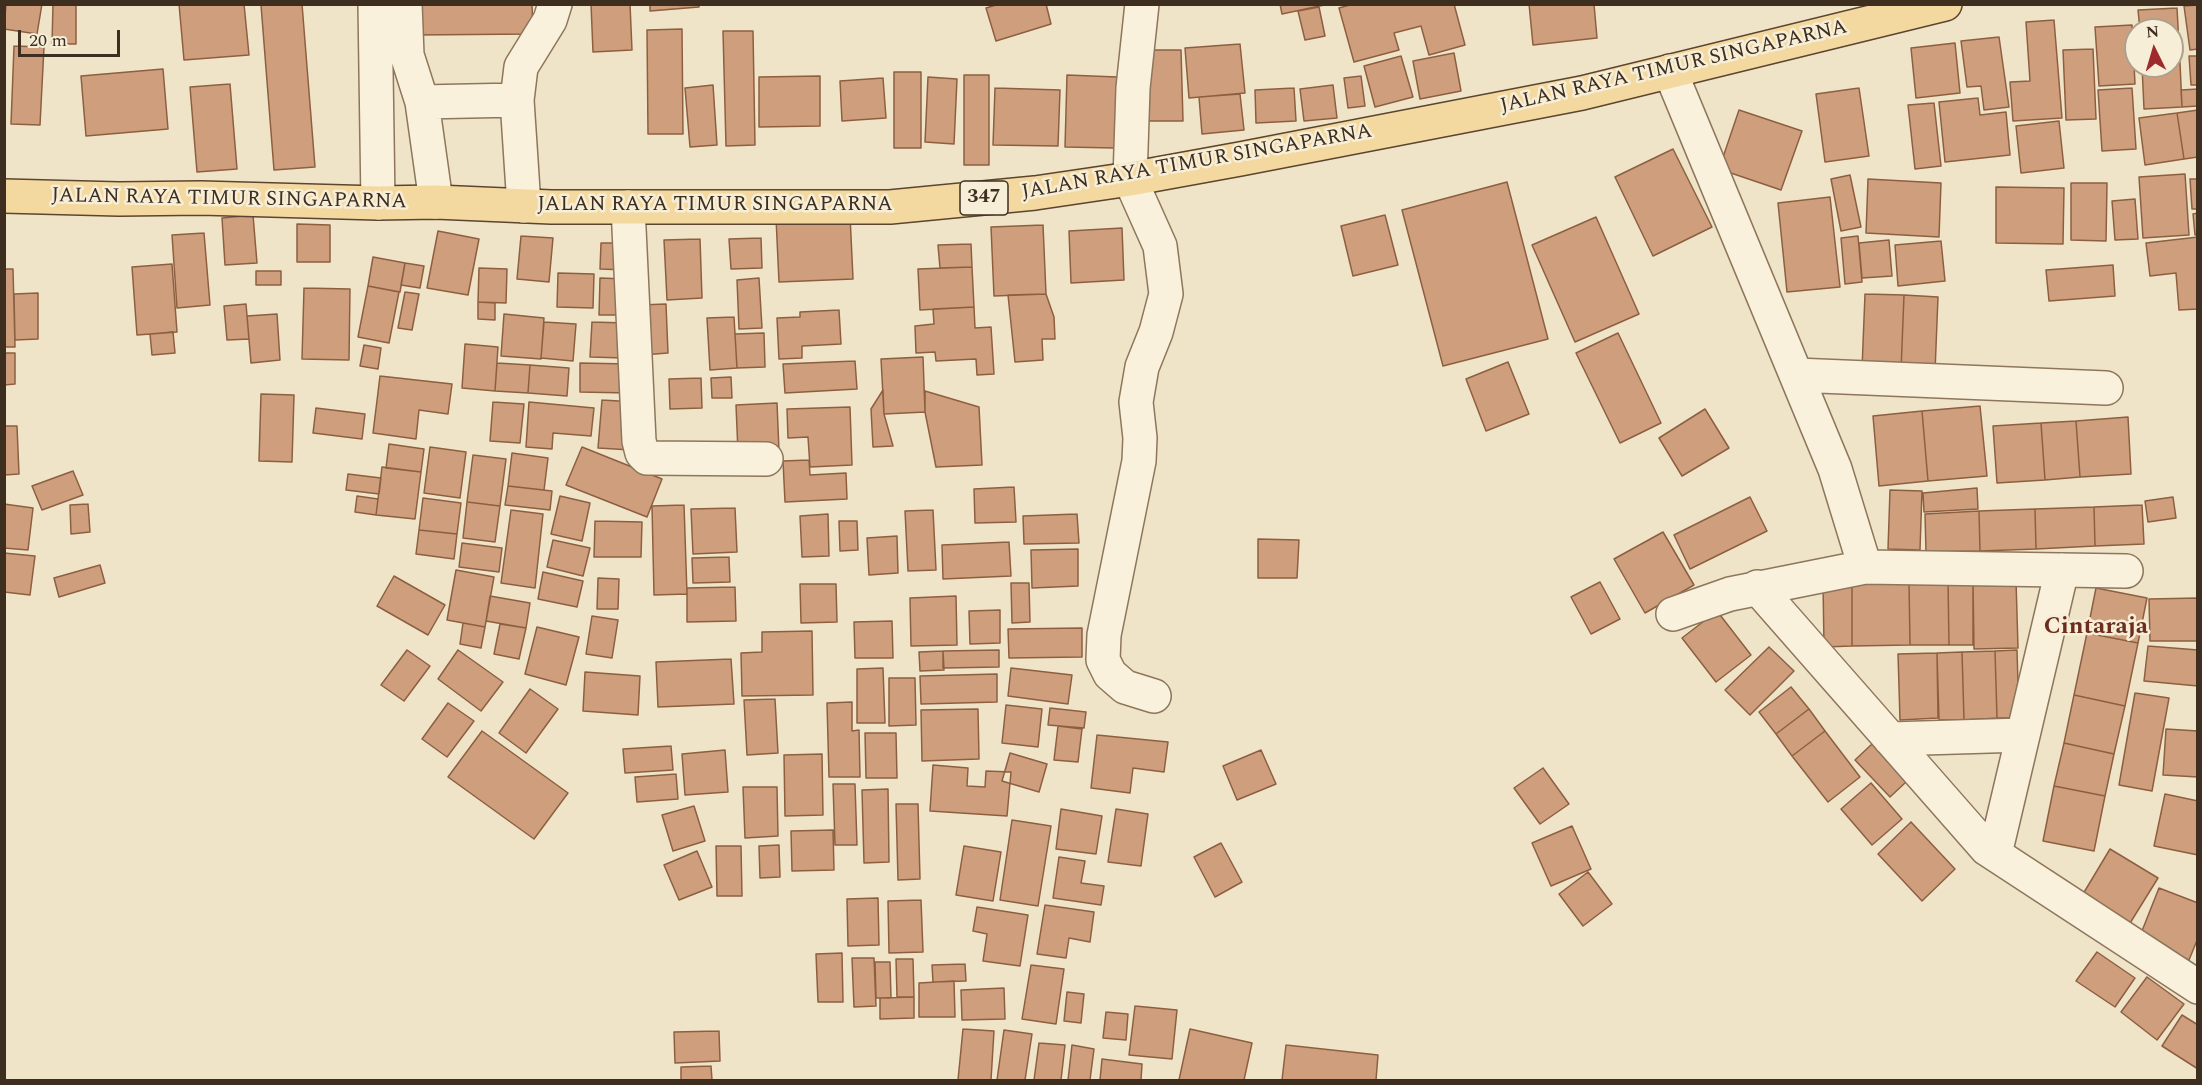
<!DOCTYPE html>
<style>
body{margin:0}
#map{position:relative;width:2202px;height:1085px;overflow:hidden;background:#f0e4c8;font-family:Spectral,serif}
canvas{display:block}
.frame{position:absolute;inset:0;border:6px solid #3d2e20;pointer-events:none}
.north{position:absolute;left:2124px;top:18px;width:60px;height:60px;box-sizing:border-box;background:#f7eed8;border:2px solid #ada18e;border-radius:50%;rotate:355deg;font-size:16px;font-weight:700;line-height:24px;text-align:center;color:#3d2e20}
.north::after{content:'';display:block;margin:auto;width:21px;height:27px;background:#9e2a2b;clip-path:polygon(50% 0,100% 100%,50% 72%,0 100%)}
.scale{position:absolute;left:18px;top:30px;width:102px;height:27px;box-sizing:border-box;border:3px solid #3d2e20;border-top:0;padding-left:8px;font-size:18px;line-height:21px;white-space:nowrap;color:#3d2e20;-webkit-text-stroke:4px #f7eed8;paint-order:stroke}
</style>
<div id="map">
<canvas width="2202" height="1085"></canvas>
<div class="frame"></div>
<div class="north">N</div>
<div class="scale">20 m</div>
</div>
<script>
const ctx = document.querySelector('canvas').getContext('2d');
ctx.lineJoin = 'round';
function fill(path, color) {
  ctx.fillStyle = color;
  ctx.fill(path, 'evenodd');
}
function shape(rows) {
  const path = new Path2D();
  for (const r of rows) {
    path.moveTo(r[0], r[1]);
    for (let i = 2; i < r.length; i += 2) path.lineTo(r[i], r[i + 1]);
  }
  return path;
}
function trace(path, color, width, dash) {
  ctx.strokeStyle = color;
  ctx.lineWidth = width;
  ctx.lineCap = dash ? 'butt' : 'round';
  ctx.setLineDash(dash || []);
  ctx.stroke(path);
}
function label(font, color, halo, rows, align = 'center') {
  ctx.font = font + ' Spectral,serif';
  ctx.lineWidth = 5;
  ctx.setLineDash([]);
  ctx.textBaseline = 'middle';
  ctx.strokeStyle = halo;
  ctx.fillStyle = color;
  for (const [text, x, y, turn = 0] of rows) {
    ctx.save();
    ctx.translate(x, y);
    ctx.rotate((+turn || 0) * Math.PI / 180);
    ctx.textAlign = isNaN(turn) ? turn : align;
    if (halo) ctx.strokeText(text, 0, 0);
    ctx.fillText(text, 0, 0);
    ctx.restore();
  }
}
const building = shape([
 [6,4,42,4,37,34,4,29,6,4],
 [53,4,76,4,76,44,52,44,53,4],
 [179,4,244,4,249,55,184,60,179,4],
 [302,4,315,167,274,170,261,5,302,4],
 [412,4,532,4,533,34,412,35,412,4],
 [591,4,630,4,632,50,593,52,591,4],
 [650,4,699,4,699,7,650,11,650,4],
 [999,4,1046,4,1051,24,996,41,986,8,999,4],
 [1280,4,1329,4,1282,14,1280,4],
 [1353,4,1454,4,1465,45,1429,55,1421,26,1394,33,1399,50,1354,62,1339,8,1353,4],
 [1529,4,1594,4,1597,38,1533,45,1529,4],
 [2198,5,2198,49,2190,50,2184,6,2198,5],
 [1319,7,1325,36,1305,40,1298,11,1319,7],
 [2177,8,2180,63,2172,64,2172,30,2140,30,2138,10,2177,8],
 [2054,20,2062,118,2013,121,2010,82,2030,81,2026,22,2054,20],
 [2132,25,2135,84,2099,86,2095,27,2132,25],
 [682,29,683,134,648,134,647,30,682,29],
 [723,31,753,31,755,145,726,146,723,31],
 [1999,37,2009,107,1984,110,1981,86,1967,87,1961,41,1999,37],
 [1955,43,1960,93,1916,98,1911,48,1955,43],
 [1240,44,1245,93,1189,98,1185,48,1240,44],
 [14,46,44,47,40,125,11,124,14,46],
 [2093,49,2096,119,2066,120,2063,50,2093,49],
 [1142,50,1181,50,1183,121,1143,121,1142,50],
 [1454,53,1461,91,1420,99,1413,61,1454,53],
 [1401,56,1413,97,1375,107,1364,66,1401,56],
 [2189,56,2198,56,2198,85,2191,85,2189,56],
 [2180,63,2182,107,2144,109,2142,66,2172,66,2172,64,2180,63],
 [163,69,168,129,86,136,81,76,163,69],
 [894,72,921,72,921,148,894,148,894,72],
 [964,75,989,75,989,165,964,165,964,75],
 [1067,75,1117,77,1115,148,1065,147,1067,75],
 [820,76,820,126,759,127,759,77,820,76],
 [1361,76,1365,106,1348,108,1344,78,1361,76],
 [928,77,957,79,954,144,925,142,928,77],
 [883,78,886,118,842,121,840,81,883,78],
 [230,84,237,169,197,172,190,87,230,84],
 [713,85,717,145,690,147,685,88,713,85],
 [1333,85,1337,118,1304,121,1300,89,1333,85],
 [995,88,1060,90,1058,146,993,145,995,88],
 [1294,88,1296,121,1256,123,1255,90,1294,88],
 [1859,88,1869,156,1825,162,1816,94,1859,88],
 [2132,88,2136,149,2102,151,2098,90,2132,88],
 [2198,89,2198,106,2182,107,2181,90,2198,89],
 [1240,94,1244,130,1202,134,1199,97,1240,94],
 [1978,98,1980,115,2006,112,2010,155,1945,162,1939,102,1978,98],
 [1934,103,1941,166,1915,169,1908,105,1934,103],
 [1739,110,1802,131,1781,190,1719,169,1739,110],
 [2198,110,2198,157,2184,159,2177,113,2198,110],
 [2177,113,2184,159,2145,165,2139,118,2177,113],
 [2059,121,2064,168,2021,173,2016,126,2059,121],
 [1673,149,1712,227,1653,256,1615,177,1673,149],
 [2185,174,2189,235,2143,238,2139,177,2185,174],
 [1850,175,1861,227,1841,231,1831,179,1850,175],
 [1868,179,1941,183,1939,237,1866,233,1868,179],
 [2190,179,2198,179,2198,209,2192,209,2190,179],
 [1507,182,1548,339,1443,366,1402,210,1507,182],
 [2071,183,2107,183,2106,241,2071,240,2071,183],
 [1996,187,2064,188,2063,244,1996,243,1996,187],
 [1830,197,1840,287,1787,292,1778,203,1830,197],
 [2135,199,2138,239,2115,240,2112,201,2135,199],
 [2198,213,2198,234,2195,235,2193,214,2198,213],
 [253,215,257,263,225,265,222,218,253,215],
 [850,215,853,279,779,282,776,218,850,215],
 [1385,215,1398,265,1353,276,1341,226,1385,215],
 [1596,217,1639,314,1575,342,1532,245,1596,217],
 [297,224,330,225,330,262,297,262,297,224],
 [1043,225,1046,294,994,296,991,227,1043,225],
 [1122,228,1124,280,1071,283,1069,231,1122,228],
 [438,231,479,239,468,295,427,288,438,231],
 [204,233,210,305,177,308,172,235,204,233],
 [521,236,553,238,549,282,517,279,521,236],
 [1858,236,1862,282,1845,284,1841,238,1858,236],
 [2198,237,2198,309,2179,310,2176,273,2150,276,2146,243,2198,237],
 [761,238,762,268,731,269,729,239,761,238],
 [700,239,702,298,667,300,664,240,700,239],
 [1889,240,1892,276,1862,278,1859,243,1889,240],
 [1941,241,1945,281,1898,286,1895,245,1941,241],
 [601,243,627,243,627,270,600,269,601,243],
 [971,244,972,267,940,268,938,245,971,244],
 [373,257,405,263,400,292,368,286,373,257],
 [405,263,424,266,420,288,401,285,405,263],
 [172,264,177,332,137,335,132,267,172,264],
 [2113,265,2115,296,2049,301,2046,270,2113,265],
 [972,267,974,307,920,310,918,269,972,267],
 [479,268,507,269,506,303,478,302,479,268],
 [4,269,13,269,15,347,4,347,4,269],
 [256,271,281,271,281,285,256,285,256,271],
 [558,273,594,274,593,308,557,307,558,273],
 [600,278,626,279,625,315,599,315,600,278],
 [759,278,762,328,739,329,737,280,759,278],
 [368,286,399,292,389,343,358,337,368,286],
 [304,288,350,289,349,360,302,359,304,288],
 [405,292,419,294,412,330,398,328,405,292],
 [38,293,38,339,15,340,14,294,38,293],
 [1046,294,1054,317,1055,339,1042,339,1043,360,1015,362,1008,295,1046,294],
 [1865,294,1904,295,1901,371,1862,369,1865,294],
 [1904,295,1938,297,1935,372,1901,371,1904,295],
 [478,302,495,303,495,320,478,319,478,302],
 [246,304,249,339,227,340,224,306,246,304],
 [666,304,668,353,642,355,640,305,666,304],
 [974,307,975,328,991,327,994,374,977,375,976,359,936,361,935,352,916,353,915,326,934,324,933,309,974,307],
 [839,310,841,344,802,346,802,358,779,359,777,318,800,317,800,312,839,310],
 [277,314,280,360,251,363,247,316,277,314],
 [504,314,544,318,541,359,501,356,504,314],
 [734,317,737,368,710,370,707,318,734,317],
 [544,322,576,324,573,361,541,358,544,322],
 [592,322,625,323,624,358,590,357,592,322],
 [173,332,175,353,152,355,150,334,173,332],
 [764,333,765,367,737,368,735,334,764,333],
 [1618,333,1661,423,1620,443,1576,353,1618,333],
 [465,344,498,347,495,391,462,388,465,344],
 [364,345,381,348,378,369,360,366,364,345],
 [4,353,15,353,15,384,4,385,4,353],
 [923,357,925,412,884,414,881,359,923,357],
 [855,361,857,389,785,393,783,364,855,361],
 [1508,362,1529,414,1486,431,1466,379,1508,362],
 [497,363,530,365,528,393,495,391,497,363],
 [580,363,629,364,628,393,580,392,580,363],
 [530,365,569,368,567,396,528,393,530,365],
 [380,376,452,384,448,414,419,410,416,439,373,433,380,376],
 [731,377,732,398,712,398,711,378,731,377],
 [701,378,702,408,670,409,669,379,701,378],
 [883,390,884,414,893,446,873,447,871,409,883,390],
 [925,391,979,407,982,465,936,467,925,412,925,391],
 [261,394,294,395,292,462,259,461,261,394],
 [602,400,635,402,631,450,598,448,602,400],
 [493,402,524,404,520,443,490,441,493,402],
 [529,402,594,408,591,436,553,433,552,449,526,447,529,402],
 [777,403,779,451,738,452,736,405,777,403],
 [1980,406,1987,476,1928,481,1922,411,1980,406],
 [850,407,852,465,810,467,808,437,788,438,787,409,850,407],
 [316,408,365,414,362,439,313,433,316,408],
 [1705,409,1729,448,1682,476,1659,438,1705,409],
 [1922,411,1928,481,1879,486,1873,416,1922,411],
 [2128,417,2131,474,2080,477,2076,421,2128,417],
 [2076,421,2080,477,2045,480,2041,423,2076,421],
 [2041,423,2045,480,1997,483,1993,426,2041,423],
 [4,426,17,426,19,474,4,475,4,426],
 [389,444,424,449,421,472,386,468,389,444],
 [430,447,466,452,460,498,424,493,430,447],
 [582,447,662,479,647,517,566,485,582,447],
 [512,453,548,458,544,490,508,486,512,453],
 [473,455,506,459,500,506,467,502,473,455],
 [809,460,810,475,846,473,847,499,785,502,783,461,809,460],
 [382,467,421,472,415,519,376,515,382,467],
 [73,471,83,495,42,510,32,486,73,471],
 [348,474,381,478,379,494,346,490,348,474],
 [508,486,552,491,550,510,505,505,508,486],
 [1014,487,1016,522,975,523,974,489,1014,487],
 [1977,488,1978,509,1924,512,1923,493,1977,488],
 [1890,490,1922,491,1920,550,1888,549,1890,490],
 [357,496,378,499,376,515,355,512,357,496],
 [560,496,590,503,582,541,551,534,560,496],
 [1750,497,1767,531,1690,569,1674,535,1750,497],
 [2173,497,2176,518,2148,522,2145,501,2173,497],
 [423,498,461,503,457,534,419,530,423,498],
 [467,502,500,506,495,542,463,538,467,502],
 [4,504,33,508,28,550,4,548,4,504],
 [88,504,90,532,71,534,70,505,88,504],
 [684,505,687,594,654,595,652,506,684,505],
 [2142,505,2144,544,2095,546,2094,507,2142,505],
 [2094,507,2095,546,2036,549,2035,509,2094,507],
 [735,508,737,552,693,554,691,509,735,508],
 [2035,509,2036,549,1980,551,1979,511,2035,509],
 [511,510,543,514,535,588,501,583,511,510],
 [933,510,936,570,908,571,905,511,933,510],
 [1979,511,1980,551,1926,552,1925,514,1979,511],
 [828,514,829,556,802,557,800,516,828,514],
 [1077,514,1079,543,1024,544,1023,516,1077,514],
 [595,521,642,522,641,557,594,557,595,521],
 [839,521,857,521,858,550,840,551,839,521],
 [419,530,457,534,454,559,416,554,419,530],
 [1663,532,1694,585,1645,613,1614,559,1663,532],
 [897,536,898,573,869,575,867,538,897,536],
 [1258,539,1299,540,1297,578,1258,578,1258,539],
 [553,540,590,548,583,576,547,567,553,540],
 [1009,542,1011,576,943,579,942,545,1009,542],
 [462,543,502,548,499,572,459,567,462,543],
 [1078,549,1078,586,1032,588,1031,550,1078,549],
 [4,553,35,556,30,595,4,592,4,553],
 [729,557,730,582,693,583,692,558,729,557],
 [100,565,105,583,59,597,54,578,100,565],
 [456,570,494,577,485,627,447,620,456,570],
 [543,572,583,581,577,607,538,599,543,572],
 [394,576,445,605,428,635,377,606,394,576],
 [598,578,619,579,618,609,597,609,598,578],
 [2016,580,2018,648,1974,649,1973,581,2016,580],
 [1948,581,1973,581,1973,645,1949,645,1948,581],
 [1948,581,1949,645,1910,645,1909,582,1948,581],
 [1600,582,1620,619,1591,634,1571,597,1600,582],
 [1852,582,1909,582,1910,645,1852,646,1852,582],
 [1852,582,1852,646,1824,647,1823,583,1852,582],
 [1011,583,1029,583,1030,622,1012,623,1011,583],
 [800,584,836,584,837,622,801,623,800,584],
 [735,587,736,621,687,622,687,588,735,587],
 [2096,588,2147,598,2138,643,2087,633,2096,588],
 [490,596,530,603,526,628,486,621,490,596],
 [956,596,957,645,911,646,910,598,956,596],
 [2198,598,2198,641,2150,641,2149,599,2198,598],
 [1000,610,1000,643,970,644,969,611,1000,610],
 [1717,611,1751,655,1716,682,1682,638,1717,611],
 [592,616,618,620,612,658,586,654,592,616],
 [892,621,893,658,855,658,854,622,892,621],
 [463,623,485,627,481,648,460,644,463,623],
 [500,624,526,628,519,659,494,654,500,624],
 [537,627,579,637,566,685,525,674,537,627],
 [1082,628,1082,657,1009,658,1008,629,1082,628],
 [812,631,813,695,742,696,741,653,762,652,762,632,812,631],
 [2087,633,2138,643,2125,706,2074,695,2087,633],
 [2148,646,2198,650,2198,686,2144,681,2148,646],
 [1769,647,1794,671,1750,715,1725,690,1769,647],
 [407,650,430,666,404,701,381,685,407,650],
 [458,650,503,682,481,711,438,679,458,650],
 [999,650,999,667,943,668,943,651,999,650],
 [2017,650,2019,718,1997,718,1995,651,2017,650],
 [943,651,944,670,920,671,919,652,943,651],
 [1995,651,1997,718,1964,720,1962,652,1995,651],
 [1962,652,1964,720,1939,720,1937,653,1962,652],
 [1937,653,1938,718,1900,720,1898,654,1937,653],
 [731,659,734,704,658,707,656,662,731,659],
 [883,668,885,723,857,723,857,669,883,668],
 [1011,668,1072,675,1068,704,1008,696,1011,668],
 [585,672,640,676,638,715,583,711,585,672],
 [997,674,997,702,921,704,920,676,997,674],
 [889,678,915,678,916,725,889,726,889,678],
 [1791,687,1809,709,1776,734,1759,712,1791,687],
 [530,689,558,709,526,753,499,733,530,689],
 [2135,693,2169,698,2152,791,2119,785,2135,693],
 [2074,695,2125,706,2114,754,2064,743,2074,695],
 [775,699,778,753,747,755,744,700,775,699],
 [852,702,852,731,859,730,860,777,829,777,827,703,852,702],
 [448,703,474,721,447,757,422,739,448,703],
 [1006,705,1042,709,1038,747,1002,743,1006,705],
 [1050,708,1086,712,1084,728,1048,725,1050,708],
 [978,709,979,759,922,761,921,710,978,709],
 [1809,709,1825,731,1792,756,1776,734,1809,709],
 [1058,726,1082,729,1078,762,1054,760,1058,726],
 [2166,729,2198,731,2198,777,2163,775,2166,729],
 [482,731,568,793,534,839,448,777,482,731],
 [1825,731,1860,777,1828,802,1792,756,1825,731],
 [865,733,896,733,897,778,866,778,865,733],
 [1097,735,1168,742,1164,772,1133,768,1130,793,1091,788,1097,735],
 [2064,743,2114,754,2105,796,2054,786,2064,743],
 [1872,744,1906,782,1890,797,1855,760,1872,744],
 [671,746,673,770,625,773,623,749,671,746],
 [725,750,728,792,685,795,682,754,725,750],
 [1261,750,1276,784,1237,800,1223,766,1261,750],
 [1010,753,1047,764,1039,792,1002,781,1010,753],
 [822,754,823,815,785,816,784,755,822,754],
 [933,765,968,768,967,786,985,787,986,771,1011,772,1007,816,930,811,933,765],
 [1543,768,1569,804,1540,824,1514,788,1543,768],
 [676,774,678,799,637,802,635,777,676,774],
 [1871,783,1902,819,1872,845,1841,809,1871,783],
 [833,784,855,784,857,845,835,845,833,784],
 [2054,786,2105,796,2094,851,2043,841,2054,786],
 [743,787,777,787,778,836,745,838,743,787],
 [888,789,889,862,864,863,862,790,888,789],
 [2165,794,2198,801,2198,855,2154,846,2165,794],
 [896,804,918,804,920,879,898,880,896,804],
 [694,806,705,841,673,851,662,815,694,806],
 [1061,809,1102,816,1096,854,1056,849,1061,809],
 [1116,809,1148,814,1141,866,1108,862,1116,809],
 [1012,820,1051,826,1038,906,1000,900,1012,820],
 [1911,822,1955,869,1922,901,1878,854,1911,822],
 [1572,826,1591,869,1551,886,1532,843,1572,826],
 [833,830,834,870,792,871,791,831,833,830],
 [1221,843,1242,882,1215,897,1194,857,1221,843],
 [779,845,780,877,760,878,759,846,779,845],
 [716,846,741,846,742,896,717,896,716,846],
 [964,846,1001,852,993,901,956,895,964,846],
 [2110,849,2158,878,2127,928,2080,899,2110,849],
 [697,851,712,887,679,900,664,865,697,851],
 [1059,857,1085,861,1081,883,1104,886,1101,905,1053,898,1059,857],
 [1588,872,1612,904,1583,926,1559,894,1588,872],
 [2159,888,2198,903,2198,938,2189,960,2138,941,2159,888],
 [878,898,879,945,848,946,847,899,878,898],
 [921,900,923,952,889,953,888,901,921,900],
 [1045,905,1094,912,1090,942,1069,938,1066,958,1037,954,1045,905],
 [977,907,1028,915,1020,966,983,961,987,934,973,931,977,907],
 [2097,952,2135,978,2115,1007,2076,981,2097,952],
 [842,953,843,1002,818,1002,816,954,842,953],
 [852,958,874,958,876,1006,854,1007,852,958],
 [896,959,913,959,914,997,897,997,896,959],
 [875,962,890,962,891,998,876,998,875,962],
 [965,964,966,981,933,982,932,965,965,964],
 [1031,965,1064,969,1056,1024,1022,1019,1031,965],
 [2147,977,2184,1004,2157,1040,2121,1012,2147,977],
 [954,981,955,1017,919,1017,919,983,954,981],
 [1004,988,1005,1019,962,1020,961,990,1004,988],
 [1067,992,1084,994,1081,1023,1064,1021,1067,992],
 [914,997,914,1018,880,1019,880,998,914,997],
 [1135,1006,1177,1010,1172,1059,1129,1055,1135,1006],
 [1106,1012,1128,1014,1126,1040,1103,1038,1106,1012],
 [2182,1015,2198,1025,2198,1069,2162,1046,2182,1015],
 [963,1029,994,1031,991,1080,958,1080,963,1029],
 [1190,1029,1252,1043,1244,1080,1179,1080,1190,1029],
 [1004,1030,1032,1034,1025,1080,997,1080,1004,1030],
 [719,1031,720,1061,675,1063,674,1032,719,1031],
 [1039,1043,1065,1045,1061,1080,1034,1080,1039,1043],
 [1072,1045,1094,1049,1090,1080,1068,1080,1072,1045],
 [1286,1045,1378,1055,1376,1080,1282,1080,1286,1045],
 [1102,1059,1142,1064,1141,1080,1100,1080,1102,1059],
 [711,1066,712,1080,681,1080,681,1067,711,1066]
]);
const minor = shape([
 [375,4,378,203],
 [405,4,407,55,422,102,436,202],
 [1142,4,1133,88,1130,179,1160,246,1166,294,1156,332,1142,367,1136,402,1140,438,1139,461,1104,635,1103,660,1110,674,1125,687,1154,696],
 [1670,71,1835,469,1865,567,2126,571],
 [422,102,517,100],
 [524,206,517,100,521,67,550,20,555,4],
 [628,207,639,441,642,453,647,458,766,459],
 [1796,375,2106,388],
 [1757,587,1987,849,2198,987],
 [1673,614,1730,594,1865,567],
 [1890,739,2023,735],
 [1995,854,2062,570]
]);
const major = shape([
 [4,196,119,199,201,198,378,203,436,202,551,207,890,207,1035,193,1130,179,1240,159,1582,93,1945,4]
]);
const shields = [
 [984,198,48]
];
const shieldNames = [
 ["347",984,198]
];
const streetNames = [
 ["JALAN RAYA TIMUR SINGAPARNA",1674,68,-13],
 ["JALAN RAYA TIMUR SINGAPARNA",1197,163,-10],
 ["JALAN RAYA TIMUR SINGAPARNA",229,200,1],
 ["JALAN RAYA TIMUR SINGAPARNA",715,206]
];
const quarterNames = [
 ["Cintaraja",2096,628]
];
fill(building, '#cf9f7d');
trace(building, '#8d5f41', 1.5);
trace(minor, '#8d765c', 36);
trace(major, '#5b4430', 36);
trace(minor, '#faf1dc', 33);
trace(major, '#f3d9a0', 33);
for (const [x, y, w] of shields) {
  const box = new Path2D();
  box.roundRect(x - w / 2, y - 17, w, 34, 4.5);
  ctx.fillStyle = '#f7eed8';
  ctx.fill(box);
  trace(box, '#3d2e20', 1.5);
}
label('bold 20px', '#3d2e20', null, shieldNames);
label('21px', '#3d2e20', '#f7eed8', streetNames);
label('bold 24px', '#6b2e1e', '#f7eed8', quarterNames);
</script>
